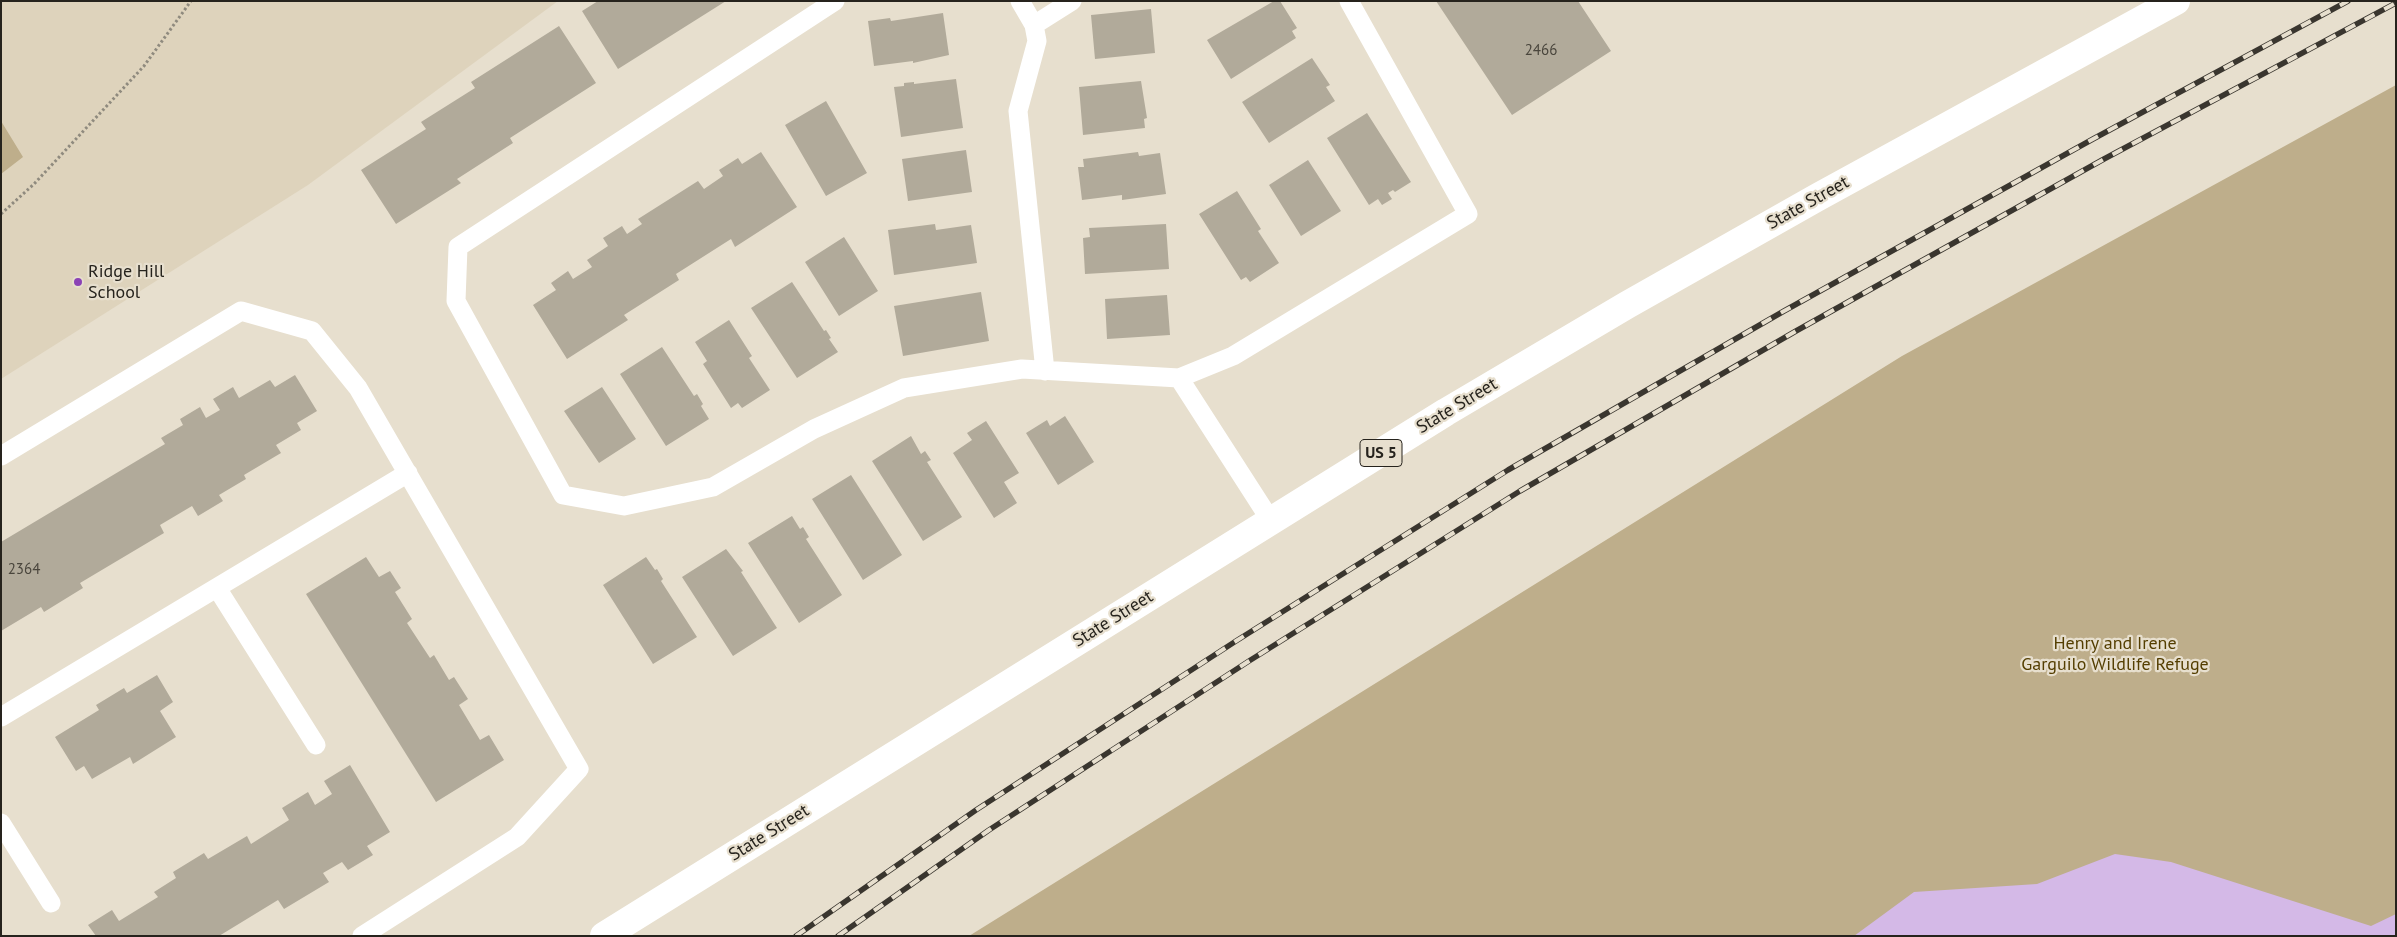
<!DOCTYPE html>
<style>
body{margin:0}
#map{position:relative;width:2397px;height:937px;overflow:hidden;background:#e7dfce;font-family:"PT Sans",sans-serif}
canvas{display:block}
.frame{position:absolute;inset:0;border:2px solid #26231d;pointer-events:none}
</style>
<div id="map">
<canvas width="2397" height="937"></canvas>
<div class="frame"></div>
</div>
<script>
const ctx = document.querySelector('canvas').getContext('2d');
ctx.lineJoin = 'round';
function fill(path, color) {
  ctx.fillStyle = color;
  ctx.fill(path, 'evenodd');
}
function shape(rows) {
  const path = new Path2D();
  for (const r of rows) {
    path.moveTo(r[0], r[1]);
    for (let i = 2; i < r.length; i += 2) path.lineTo(r[i], r[i + 1]);
  }
  return path;
}
function trace(path, color, width, dash) {
  ctx.strokeStyle = color;
  ctx.lineWidth = width;
  ctx.lineCap = dash ? 'butt' : 'round';
  ctx.setLineDash(dash || []);
  ctx.stroke(path);
}
function label(font, color, halo, rows, align = 'center') {
  ctx.font = font + ' "PT Sans",sans-serif';
  ctx.lineWidth = 4.5;
  ctx.setLineDash([]);
  ctx.textBaseline = 'middle';
  ctx.strokeStyle = halo;
  ctx.fillStyle = color;
  for (const [text, x, y, turn = 0] of rows) {
    ctx.save();
    ctx.translate(x, y);
    ctx.rotate((+turn || 0) * Math.PI / 180);
    ctx.textAlign = isNaN(turn) ? turn : align;
    if (halo) ctx.strokeText(text, 0, 0);
    ctx.fillText(text, 0, 0);
    ctx.restore();
  }
}
const built = shape([
 [1,1,558,1,308,185,1,379]
]);
const green = shape([
 [2396,85,2396,936,969,936,1902,356],
 [1,121,23,157,1,174]
]);
const water = shape([
 [2115,854,2171,862,2371,926,2396,914,2396,936,1854,936,1914,892,2037,884]
]);
const building = shape([
 [598,1,726,1,618,69,582,11],
 [1274,1,1280,1,1297,28,1292,31,1296,38,1231,79,1207,40],
 [1436,1,1578,1,1611,51,1512,115],
 [1151,9,1155,53,1095,59,1091,15],
 [943,13,949,55,913,63,913,61,874,66,868,21,890,18,891,21],
 [559,26,596,83,510,138,513,143,457,179,461,183,396,224,361,170,426,129,421,122,475,88,471,82],
 [1312,58,1330,85,1326,87,1335,101,1269,143,1242,102],
 [956,79,963,128,901,137,894,87,904,86,904,83,914,82,914,84],
 [1141,81,1147,118,1144,119,1145,128,1083,135,1079,87],
 [826,101,867,173,826,196,785,125],
 [1367,113,1411,182,1395,192,1393,190,1388,193,1392,199,1382,205,1378,199,1369,205,1327,138],
 [966,150,972,192,908,201,902,159],
 [761,152,797,207,735,247,731,239,676,274,679,280,624,315,628,320,567,359,533,305,556,290,551,283,568,271,573,279,592,267,587,260,608,246,603,238,622,226,627,234,642,224,638,219,698,181,704,189,723,176,719,170,738,158,742,164],
 [1138,152,1139,156,1160,153,1166,194,1122,200,1122,195,1082,200,1078,167,1084,167,1083,159],
 [1308,160,1341,211,1301,236,1269,185],
 [1237,191,1261,229,1258,231,1279,263,1250,282,1246,277,1241,280,1199,214],
 [935,224,936,230,971,225,977,263,894,275,888,230],
 [1166,224,1169,269,1085,274,1083,238,1090,237,1089,228],
 [844,237,878,291,839,316,805,262],
 [792,282,824,331,826,330,831,338,829,339,838,352,797,378,751,308],
 [981,292,989,341,903,356,894,306],
 [1167,295,1170,335,1107,339,1105,299],
 [729,320,752,356,749,358,770,390,742,408,738,403,731,408,703,364,707,361,695,342],
 [662,347,694,396,697,394,703,404,701,406,709,419,666,446,620,374],
 [295,375,317,411,297,423,301,430,276,445,281,453,244,475,246,479,219,495,223,501,198,516,192,506,160,525,164,533,80,583,83,588,44,612,41,607,1,631,1,542,165,444,161,438,183,425,180,419,200,407,206,418,220,410,213,399,233,387,239,398,270,380,275,387],
 [602,387,636,439,599,463,564,411],
 [1065,416,1094,462,1058,485,1026,433,1047,420,1050,426],
 [986,421,1019,473,1004,482,1017,503,994,518,953,453,972,440,967,433],
 [911,436,921,454,925,451,931,460,927,462,962,517,923,541,872,461],
 [851,475,902,555,863,580,812,499],
 [792,516,800,529,803,527,809,537,806,539,842,595,799,623,748,543],
 [726,549,743,571,741,572,777,628,733,656,682,577],
 [366,557,379,577,390,571,401,588,395,592,412,619,407,623,430,658,434,655,449,680,454,677,468,699,459,705,480,740,489,735,504,760,436,802,306,594],
 [646,557,655,570,657,569,663,579,661,581,697,637,653,664,603,585],
 [157,675,173,702,160,711,176,737,133,764,130,757,92,779,84,766,76,771,55,737,99,710,96,705,124,688,127,693],
 [350,765,390,832,367,846,373,855,348,870,342,862,323,873,329,882,284,909,278,900,219,936,96,936,88,925,112,910,119,921,158,897,154,892,176,878,173,872,204,853,208,859,247,836,251,844,289,820,282,808,308,792,315,805,332,794,324,781]
]);
const path = shape([
 [1,214,34,184,144,66,191,1]
]);
const lane = shape([
 [835,1,458,247,456,301,563,495,624,506,713,487,814,429,904,388,1022,369,1179,378,1233,356,1468,214,1349,1],
 [1020,1,1034,25,1037,41,1018,111,1045,371],
 [1034,25,1072,1],
 [1179,378,1271,521],
 [1,456,241,311,312,331,358,388,579,769,517,837,362,936],
 [217,588,316,745],
 [1,717,408,473],
 [1,823,51,903]
]);
const primary = shape([
 [604,936,1446,412,1627,305,1818,197,2176,1]
]);
const rail = shape([
 [796,936,976,810,1236,641,1508,470,1784,311,2093,139,2348,1],
 [838,936,989,830,1249,661,1520,491,1796,331,2104,159,2396,3]
]);
const markers = [
 [78,282,5,"#8b42b5"]
];
const numberNames = [
 ["2466",1541,51],
 ["2364",24,570]
];
const shields = [
 [1381,453,42]
];
const shieldNames = [
 ["US 5",1381,453]
];
const streetNames = [
 ["State Street",1808,203,-29],
 ["State Street",1457,406,-31],
 ["State Street",1113,619,-32],
 ["State Street",769,833,-32]
];
const poiNames = [
 ["Ridge Hill",88,272],
 ["School",88,293]
];
const parkNames = [
 ["Henry and Irene",2115,644],
 ["Garguilo Wildlife Refuge",2115,665]
];
fill(built, '#ded3bc');
fill(green, '#beae8b');
fill(water, '#d4b9e7');
fill(building, '#b1aa9a');
trace(path, '#8f8a7e', 3, [2.5, 2.5]);
trace(lane, '#fff', 19);
trace(primary, '#fff', 28);
trace(rail, '#3a362f', 5.5);
trace(rail, '#e7dfce', 4, [11]);
for (const [x, y, r, color] of markers) {
  const dot = new Path2D();
  dot.arc(x, y, r, 0, 2 * Math.PI);
  ctx.fillStyle = color;
  ctx.fill(dot);
  trace(dot, '#e7dfce', 2);
}
label('15px', '#49453c', null, numberNames);
for (const [x, y, w] of shields) {
  const box = new Path2D();
  box.roundRect(x - w / 2, y - 13.5, w, 27, 4);
  ctx.fillStyle = '#e7dfce';
  ctx.fill(box);
  trace(box, '#26231d', 1);
}
label('bold 16px', '#26231d', null, shieldNames);
label('18px', '#26231d', '#e7dfce', streetNames);
label('18px', '#26231d', '#e7dfce', poiNames, 'left');
label('18px', '#543e00', '#e7dfce', parkNames);
</script>
